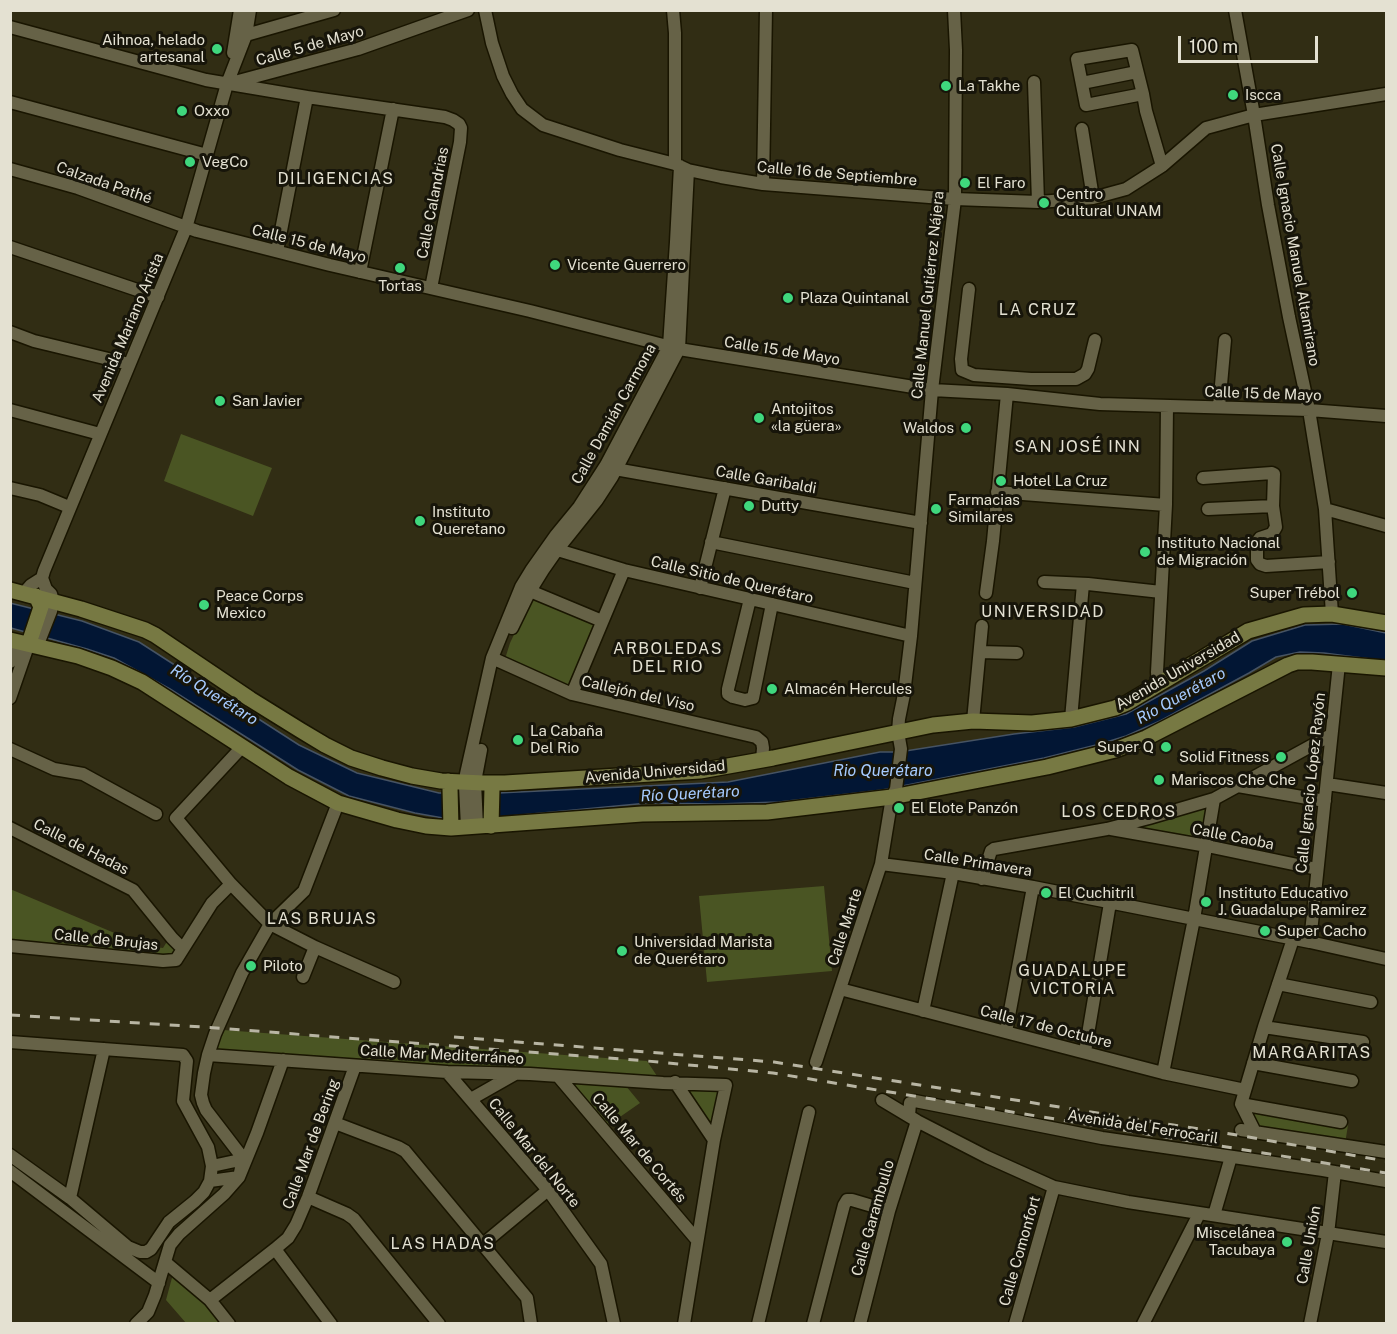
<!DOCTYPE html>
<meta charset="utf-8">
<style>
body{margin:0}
#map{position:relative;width:1397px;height:1334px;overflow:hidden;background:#312d14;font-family:"Public Sans",sans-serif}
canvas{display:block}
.frame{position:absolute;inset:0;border:12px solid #e4e1d2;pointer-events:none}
.scale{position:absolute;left:1178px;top:36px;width:140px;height:27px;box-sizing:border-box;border:3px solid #e4e1d2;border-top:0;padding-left:8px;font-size:18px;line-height:21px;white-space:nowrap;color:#e4e1d2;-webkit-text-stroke:4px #17150a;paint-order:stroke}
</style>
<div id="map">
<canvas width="1397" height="1334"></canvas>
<div class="frame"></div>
<div class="scale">100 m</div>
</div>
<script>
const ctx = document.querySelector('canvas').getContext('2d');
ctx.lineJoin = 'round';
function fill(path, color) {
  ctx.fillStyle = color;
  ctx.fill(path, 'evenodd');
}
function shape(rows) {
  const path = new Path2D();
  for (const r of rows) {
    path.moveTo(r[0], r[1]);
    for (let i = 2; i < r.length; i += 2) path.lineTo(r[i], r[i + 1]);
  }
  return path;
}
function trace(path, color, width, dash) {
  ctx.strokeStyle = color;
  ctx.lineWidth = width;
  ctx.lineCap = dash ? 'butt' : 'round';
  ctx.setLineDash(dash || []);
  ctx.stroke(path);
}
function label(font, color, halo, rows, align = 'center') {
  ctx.font = font + ' "Public Sans",sans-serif';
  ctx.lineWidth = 6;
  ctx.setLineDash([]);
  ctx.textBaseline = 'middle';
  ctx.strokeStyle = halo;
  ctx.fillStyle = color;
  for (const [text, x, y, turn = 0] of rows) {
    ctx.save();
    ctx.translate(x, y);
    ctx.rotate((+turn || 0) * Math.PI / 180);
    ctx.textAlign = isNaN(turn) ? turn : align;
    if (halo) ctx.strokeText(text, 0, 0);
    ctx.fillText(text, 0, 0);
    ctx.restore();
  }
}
const green = shape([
 [181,434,272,468,253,516,164,481],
 [532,597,597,624,570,688,505,659,510,643],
 [1210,804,1204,842,1114,828],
 [824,886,832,971,707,982,699,896],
 [10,889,143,945,163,948,173,932,176,935,176,959,11,943],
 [223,1030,647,1061,661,1082,621,1080,640,1103,607,1126,567,1077,208,1055],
 [676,1083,724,1085,713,1138],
 [1246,1108,1348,1125,1345,1144,1259,1129],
 [173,1274,207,1302,225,1323,186,1323,166,1300]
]);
const water = shape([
 [10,603,82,621,139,642,299,745,357,773,439,793,498,793,728,782,880,752,899,752,1014,734,1074,727,1126,714,1204,671,1252,641,1305,625,1343,624,1386,633,1386,661,1324,653,1300,652,1276,657,1249,673,1160,721,1126,736,1100,744,1044,758,882,790,779,802,716,804,648,803,500,817,443,818,415,813,349,796,298,770,170,689,114,658,87,649,11,628,10,603]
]);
const minor = shape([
 [485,10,492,43,503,76,512,94,522,109,543,125,620,150,675,164,688,170,721,177,763,184,955,199,1038,202,1093,198,1126,189,1162,166,1206,128,1254,115,1386,94],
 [673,10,675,33,675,164],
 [1235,10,1254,115,1268,205,1289,317,1309,410,1325,509,1332,614],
 [10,27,206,80,307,97,445,117,453,120,459,124,461,128,460,142,431,288],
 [246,35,334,10],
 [233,53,240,10],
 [1034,82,1038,202],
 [231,83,358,49,468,10],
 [1082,83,1137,72],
 [1143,94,1086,105,1077,59,1132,50,1143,94,1146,111,1162,166],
 [10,102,207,155],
 [1082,129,1093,198],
 [10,169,78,188,197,231,330,265,530,311,679,349,932,390,1007,394,1100,404,1309,410,1386,416],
 [763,184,766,10],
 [10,247,158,297],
 [277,251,307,97],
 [360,272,393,109],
 [969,289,961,359,962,370,974,375,1031,379,1076,379,1085,374,1088,369,1095,340],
 [10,332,34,341,129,364],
 [1219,407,1225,340],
 [10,410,100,434],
 [610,467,615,469,921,523],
 [1203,478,1272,473,1274,474,1273,506,1276,527,1272,534,1260,538,1257,542,1257,560,1260,564,1266,566,1329,562],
 [10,488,40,495,69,507],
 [997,492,1166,505],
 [1208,509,1273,506],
 [1325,509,1386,526],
 [711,542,915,583],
 [551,548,624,570,911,636],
 [1044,582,1088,584,1161,592],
 [700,588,725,488],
 [530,591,602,621],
 [24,593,31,585,42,578],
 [986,593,993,541,1007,394],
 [750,599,728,689,728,694,733,697,745,700,753,698,772,604],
 [512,628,530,591,543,570,557,550,597,500,612,477,679,349,688,170],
 [980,652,1017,653],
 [492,658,572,694,756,737,762,742,763,748,762,760],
 [10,662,14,653,29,643,40,639,51,611,53,601,51,594,46,589,42,578,44,571,186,228,227,84,246,35,250,10],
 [1158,685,1157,672,1166,505,1167,406],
 [572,694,624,570],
 [10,698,29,643],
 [1071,719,1083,584],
 [973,721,982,626],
 [242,747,176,818,231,884,270,924,315,947,394,982],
 [10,749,54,769,83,774,156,814],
 [1327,784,1386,793],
 [1238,786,1325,801],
 [477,826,475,782,481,750],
 [467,827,465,786,466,774,492,658,521,587,532,569,556,535,579,507,606,465,669,346,676,242,680,166],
 [10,828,133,890,172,938,183,949],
 [1111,829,1207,846,1317,869],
 [881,864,953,873,1033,887,1310,942,1386,959],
 [982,879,991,851,994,849,1107,829,1149,818,1214,799,1331,735],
 [1310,942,1339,664],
 [10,946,163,961,176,960,212,903,231,884],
 [303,977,315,947],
 [1278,984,1371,1002],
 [840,989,1163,1073,1245,1090],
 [923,1011,953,873],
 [1264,1027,1363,1042],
 [1006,1032,1033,887],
 [10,1042,183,1055,187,1061,183,1101,208,1147,212,1166,210,1181,204,1192,195,1201,169,1222,151,1249,146,1252,140,1252,128,1247,70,1198,10,1155],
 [1085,1052,1110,903],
 [208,1055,447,1072,530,1074,663,1083,726,1085,714,1140,684,1324],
 [816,1062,881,864,892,797,896,789,901,749,898,732,899,719,904,694,911,636,932,390,955,199,956,50,954,10],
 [1253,1063,1352,1081],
 [447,1072,548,1190,601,1264,614,1324],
 [1163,1073,1194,919,1214,799],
 [558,1076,697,1240],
 [675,1082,714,1140],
 [471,1099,515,1074],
 [882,1100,917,1121,987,1157,1054,1187,1128,1202,1386,1242],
 [1241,1104,1264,1027,1293,939],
 [1241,1104,1341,1122],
 [1241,1104,1255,1132],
 [909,1116,910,1103,915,1101,1102,1138,1323,1170,1386,1181],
 [335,1123,398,1147,405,1151,527,1298,531,1324],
 [1241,1130,1386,1152],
 [212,1166,240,1160],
 [10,1171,159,1283],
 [210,1181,239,1177,257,1133,283,1060],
 [308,1197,347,1214,354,1219,439,1324],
 [70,1198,104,1049],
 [1214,1215,1231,1157],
 [483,1244,548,1190],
 [275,1249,331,1324],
 [165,1262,210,1300,229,1324],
 [210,1300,275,1249,288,1238,296,1225,308,1197,355,1066],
 [136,1324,148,1312,155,1295,170,1245,179,1234,224,1194,239,1177,241,1168,239,1153,206,1110,203,1103,201,1095,204,1073,208,1055,215,1034,242,973,270,924,304,891,338,803],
 [758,1324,809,1112],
 [813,1324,844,1205,847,1200,852,1200,889,1211],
 [860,1324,889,1211,917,1121],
 [1015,1324,1054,1187],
 [1143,1324,1199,1214],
 [1310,1324,1328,1234,1335,1172]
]);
const major = shape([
 [10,590,81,609,145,630,155,635,250,699,300,730,325,745,351,758,382,768,412,776,441,781,483,783,505,783,700,771,773,758,933,725,973,721,1032,723,1071,719,1115,708,1127,703,1248,631,1304,615,1332,614,1386,623],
 [10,640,78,656,112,668,142,682,289,777,338,803,397,820,426,826,451,828,642,814,767,812,892,797,1047,767,1115,750,1146,738,1288,665,1297,662,1312,662,1386,668],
 [29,643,41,607,36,596],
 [448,781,450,788,451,828],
 [491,826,492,788,494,783]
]);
const rail = shape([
 [10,1015,203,1027,647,1061,773,1073,1386,1173],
 [454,1037,774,1062,1237,1135,1386,1161]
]);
const markers = [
 [217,49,6,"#3fd77d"],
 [946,86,6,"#3fd77d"],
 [1233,95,6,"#3fd77d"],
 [182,111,6,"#3fd77d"],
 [190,162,6,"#3fd77d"],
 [965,183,6,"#3fd77d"],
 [1044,203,6,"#3fd77d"],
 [555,265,6,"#3fd77d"],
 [400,268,6,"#3fd77d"],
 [788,298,6,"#3fd77d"],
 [220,401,6,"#3fd77d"],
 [759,418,6,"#3fd77d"],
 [966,428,6,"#3fd77d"],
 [1001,481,6,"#3fd77d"],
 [749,506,6,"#3fd77d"],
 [936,509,6,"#3fd77d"],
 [420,521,6,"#3fd77d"],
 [1145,552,6,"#3fd77d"],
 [1352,593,6,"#3fd77d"],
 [204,605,6,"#3fd77d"],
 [772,689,6,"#3fd77d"],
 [518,740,6,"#3fd77d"],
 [1166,747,6,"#3fd77d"],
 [1281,757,6,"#3fd77d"],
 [1159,780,6,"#3fd77d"],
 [899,808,6,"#3fd77d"],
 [1046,893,6,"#3fd77d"],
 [1206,902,6,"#3fd77d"],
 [1265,931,6,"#3fd77d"],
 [622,951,6,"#3fd77d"],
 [251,966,6,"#3fd77d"],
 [1287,1242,6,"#3fd77d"]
];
const poiNames = [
 ["Aihnoa, helado",205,40,"right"],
 ["artesanal",205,57,"right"],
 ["La Takhe",958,86],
 ["Iscca",1245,95],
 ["Oxxo",194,111],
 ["VegCo",202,162],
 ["El Faro",977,183],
 ["Centro",1056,194],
 ["Cultural UNAM",1056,211],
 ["Vicente Guerrero",567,265],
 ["Tortas",400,286,"center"],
 ["Plaza Quintanal",800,298],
 ["San Javier",232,401],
 ["Antojitos",771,409],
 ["«la güera»",771,426],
 ["Waldos",954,428,"right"],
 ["Hotel La Cruz",1013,481],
 ["Farmacias",948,500],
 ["Similares",948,517],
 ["Dutty",761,506],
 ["Instituto",432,512],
 ["Queretano",432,529],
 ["Instituto Nacional",1157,543],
 ["de Migración",1157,560],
 ["Super Trébol",1340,593,"right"],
 ["Peace Corps",216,596],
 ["Mexico",216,613],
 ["Almacén Hercules",784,689],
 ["La Cabaña",530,731],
 ["Del Rio",530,748],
 ["Super Q",1154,747,"right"],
 ["Solid Fitness",1269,757,"right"],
 ["Mariscos Che Che",1171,780],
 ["El Elote Panzón",911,808],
 ["El Cuchitril",1058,893],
 ["Instituto Educativo",1218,893],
 ["J. Guadalupe Ramirez",1218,910],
 ["Super Cacho",1277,931],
 ["Universidad Marista",634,942],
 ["de Querétaro",634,959],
 ["Piloto",263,966],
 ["Miscelánea",1275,1233,"right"],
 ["Tacubaya",1275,1250,"right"]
];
const streetNames = [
 ["Calle 5 de Mayo",310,46,-16],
 ["Calle 16 de Septiembre",837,174,5],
 ["Calzada Pathé",104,183,19],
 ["Calle Calandrias",433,203,-79],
 ["Calle 15 de Mayo",309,244,14],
 ["Calle Ignacio Manuel Altamirano",1295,255,80],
 ["Calle Manuel Gutiérrez Nájera",928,295,-84],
 ["Avenida Mariano Arista",128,328,-67],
 ["Calle 15 de Mayo",782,351,9],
 ["Calle 15 de Mayo",1263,394,2],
 ["Calle Damián Carmona",614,414,-61],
 ["Calle Garibaldi",766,480,10],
 ["Calle Sitio de Querétaro",732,580,13],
 ["Avenida Universidad",1178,671,-30],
 ["Callejón del Viso",638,694,13],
 ["Avenida Universidad",655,772,-5],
 ["Calle Ignacio López Rayón",1311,783,-84],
 ["Calle Caoba",1233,837,11],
 ["Calle de Hadas",81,847,27],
 ["Calle Primavera",978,863,9],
 ["Calle Marte",845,927,-72],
 ["Calle de Brujas",106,940,6],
 ["Calle 17 de Octubre",1046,1027,14],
 ["Calle Mar Mediterráneo",442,1055,3],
 ["Avenida del Ferrocaril",1143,1127,9],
 ["Calle Mar de Bering",311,1144,-70],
 ["Calle Mar de Cortés",639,1148,50],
 ["Calle Mar del Norte",534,1153,51],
 ["Calle Garambullo",873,1218,-74],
 ["Calle Unión",1309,1245,-80],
 ["Calle Comonfort",1020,1251,-74]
];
const neighbourhoodNames = [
 ["DILIGENCIAS",336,179],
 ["LA CRUZ",1038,310],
 ["SAN JOSÉ INN",1078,447],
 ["UNIVERSIDAD",1043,612],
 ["ARBOLEDAS",668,649],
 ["DEL RIO",668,667],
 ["LOS CEDROS",1119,812],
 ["LAS BRUJAS",322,919],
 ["GUADALUPE",1073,971],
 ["VICTORIA",1073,989],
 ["MARGARITAS",1312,1053],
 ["LAS HADAS",443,1244]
];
const waterNames = [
 ["Río Querétaro",214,695,32],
 ["Río Querétaro",1181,696,-29],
 ["Rio Querétaro",883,771],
 ["Río Querétaro",690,794,-3]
];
fill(green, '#4a5523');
fill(water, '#021634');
trace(water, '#465363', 1.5);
trace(minor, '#191500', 15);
trace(major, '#191500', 18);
trace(minor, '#666247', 12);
trace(major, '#777943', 15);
trace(rail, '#b8b5a3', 3, [10, 10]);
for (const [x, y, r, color] of markers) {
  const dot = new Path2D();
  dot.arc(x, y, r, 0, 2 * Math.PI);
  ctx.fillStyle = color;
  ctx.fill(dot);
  trace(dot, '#17150a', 2);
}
label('15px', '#e4e1d2', '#17150a', poiNames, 'left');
label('15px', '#e4e1d2', '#17150a', streetNames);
ctx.letterSpacing = '1.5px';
label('16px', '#e4e1d2', '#17150a', neighbourhoodNames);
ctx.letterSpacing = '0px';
label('italic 16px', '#a6cbff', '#17150a', waterNames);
</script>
